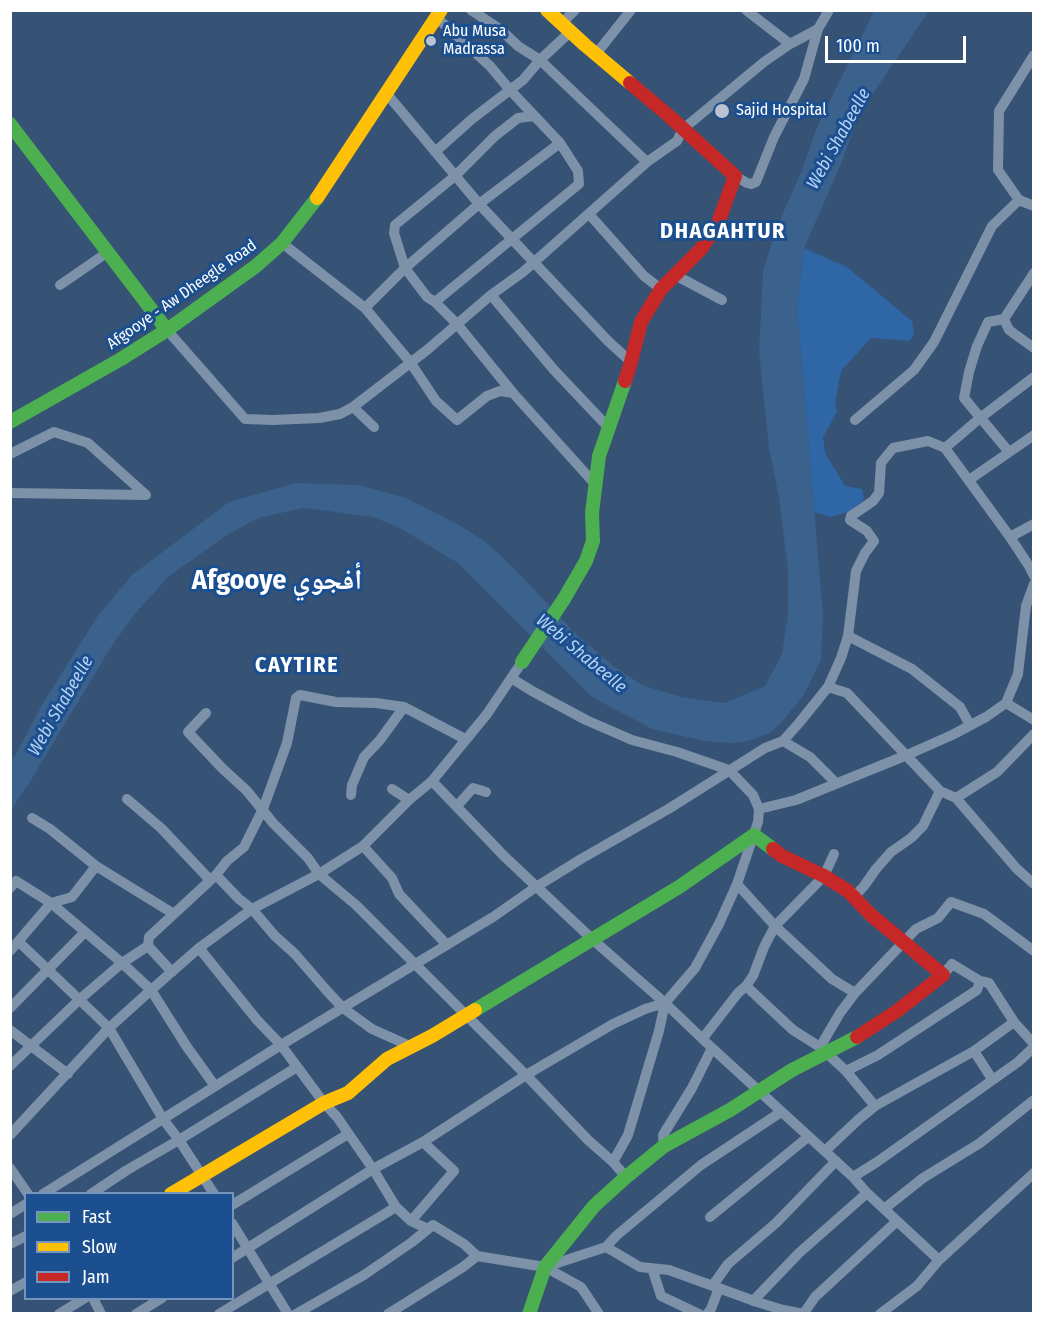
<!DOCTYPE html>
<meta charset="utf-8">
<style>
body{margin:0}
#map{position:relative;width:1044px;height:1324px;overflow:hidden;background:#365274;font-family:"Fira Sans Condensed",sans-serif}
canvas{display:block}
.frame{position:absolute;inset:0;border:12px solid #fff;pointer-events:none}
.legend{position:absolute;left:24px;top:1192px;width:210px;height:108px;box-sizing:border-box;background:#1b4f8f;border:2px solid #7695bc;margin:0;padding:8px 10px;list-style:none;font-size:18px;color:#fff}
.legend li{display:flex;align-items:center;gap:12px;height:30px}
.legend b{width:30px;border:2px solid #7695bc}
.scale{position:absolute;left:825px;top:36px;width:141px;height:27px;box-sizing:border-box;border:3px solid #fff;border-top:0;padding-left:8px;font-size:18px;line-height:21px;white-space:nowrap;color:#fff;-webkit-text-stroke:4px #1b4f8f;paint-order:stroke}
</style>
<div id="map">
<canvas width="1044" height="1324"></canvas>
<div class="frame"></div>
<ul class="legend">
<li><b style="height:8px;background:#4caf50"></b>Fast</li>
<li><b style="height:8px;background:#ffc107"></b>Slow</li>
<li><b style="height:8px;background:#c62828"></b>Jam</li>
</ul>
<div class="scale">100 m</div>
</div>
<script>
const ctx = document.querySelector('canvas').getContext('2d');
ctx.lineJoin = 'round';
function fill(path, color) {
  ctx.fillStyle = color;
  ctx.fill(path, 'evenodd');
}
function shape(rows) {
  const path = new Path2D();
  for (const r of rows) {
    path.moveTo(r[0], r[1]);
    for (let i = 2; i < r.length; i += 2) path.lineTo(r[i], r[i + 1]);
  }
  return path;
}
function trace(path, color, width, dash) {
  ctx.strokeStyle = color;
  ctx.lineWidth = width;
  ctx.lineCap = dash ? 'butt' : 'round';
  ctx.setLineDash(dash || []);
  ctx.stroke(path);
}
function label(font, color, halo, rows, align = 'center') {
  ctx.font = font + ' "Fira Sans Condensed","Noto Naskh Arabic",sans-serif';
  ctx.lineWidth = 6;
  ctx.setLineDash([]);
  ctx.textBaseline = 'middle';
  ctx.strokeStyle = halo;
  ctx.fillStyle = color;
  for (const [text, x, y, turn = 0] of rows) {
    ctx.save();
    ctx.translate(x, y);
    ctx.rotate((+turn || 0) * Math.PI / 180);
    ctx.textAlign = isNaN(turn) ? turn : align;
    if (halo) ctx.strokeText(text, 0, 0);
    ctx.fillText(text, 0, 0);
    ctx.restore();
  }
}
const green = shape([
 [804,248,847,267,912,321,914,334,909,341,871,338,841,371,835,403,837,412,823,437,825,453,845,486,862,489,864,500,848,512,830,517,814,512,797,307]
]);
const water = shape([
 [874,11,929,11,859,114,841,164,804,248,797,307,823,615,821,660,804,695,779,725,769,733,757,738,744,742,731,743,704,741,652,729,592,697,458,563,400,528,373,517,304,508,258,518,227,535,168,577,134,615,111,647,31,780,11,810,11,761,16,754,43,703,99,614,132,575,229,502,296,483,358,485,406,498,459,525,486,542,514,568,575,633,613,666,642,685,681,697,725,703,765,686,782,654,788,614,788,570,779,498,769,448,759,351,763,271,776,229,802,170,817,127]
]);
const street = shape([
 [471,10,501,30,518,46,540,60,647,162],
 [746,10,790,44],
 [562,23,575,10],
 [596,54,631,10],
 [1034,55,999,111,998,170,1019,200,1034,206],
 [387,94,479,204,608,341,631,362],
 [534,116,518,118,495,136,455,176,395,225,394,233,405,268,427,297,435,302,457,324,513,393,595,484],
 [435,152,472,119,523,80,540,60,570,32],
 [735,176,747,183,751,184,756,182,774,137,804,79,818,29,829,10],
 [589,214,644,276,661,289],
 [282,243,365,308,410,362,436,401,457,420,487,396,500,391,513,393],
 [1034,273,1004,319,1009,330,1034,348],
 [675,275,722,300],
 [60,285,108,252],
 [491,295,554,370,608,427],
 [435,302,579,184,578,171,560,143,510,90,490,66,437,18],
 [365,308,405,268,479,204,560,143],
 [1004,319,988,322,977,346,969,372,964,398,1009,452],
 [167,330,245,419,273,420,319,418,340,414,353,407,427,350,491,295,523,272,647,162,677,141,683,129,764,62,790,44,818,29],
 [353,407,374,427],
 [855,420,914,370,934,342,992,226,1019,200],
 [945,448,980,418,1034,377],
 [10,454,54,432,88,443,146,495],
 [969,480,1034,435],
 [10,493,146,495],
 [1010,537,1034,524],
 [848,636,912,669,960,707,970,725],
 [828,687,847,693,940,791,956,798,1017,869,1034,884],
 [1006,703,1034,720],
 [206,713,188,732,222,768,247,791,273,823,308,858,319,874,356,905,526,1075,588,1140,613,1162,626,1177],
 [783,741,810,757,836,783],
 [432,781,504,856,592,939,665,1003,712,1048,853,1177,867,1193,939,1260],
 [392,789,409,800],
 [351,795,352,785,364,757,380,740,404,707],
 [956,798,997,772,1034,734],
 [127,799,161,828,210,880],
 [457,806,473,788,486,792],
 [759,809,796,800,907,755,952,735,986,717,1006,703,1018,674,1026,606,1034,584],
 [32,818,50,829,96,866,174,914],
 [363,846,392,878,399,894,447,945],
 [216,875,239,899,252,909,275,936,295,954,327,991,343,1008,372,1029,412,1047],
 [737,884,775,926,832,979,855,993],
 [10,888,16,881,51,903,122,963,151,990,187,1047,215,1086],
 [854,897,864,886,876,869,891,852,911,838,923,826,940,791],
 [19,942,109,1028,163,1119,179,1140,214,1194],
 [199,948,257,1020,281,1045,324,1103,337,1117,373,1169,396,1207,411,1221,428,1229,433,1225,464,1244,477,1256,545,1267,581,1287,599,1314],
 [10,951,51,903,72,897,96,866],
 [172,972,148,946,149,937,216,875,227,861,244,847,263,809,287,743,296,698,300,695,336,702,376,703,404,707,465,739],
 [980,981,989,983,1014,1022,1034,1044],
 [746,986,793,1030,820,1047,846,1071,875,1106],
 [10,1008,85,932],
 [10,1030,68,1074],
 [703,1038,738,993,746,986,753,976,764,947,775,926,824,876,834,854],
 [820,1047,840,1013,855,993,916,929,938,918,951,902,984,914,1034,951],
 [974,1051,992,1079],
 [10,1066,80,999,122,963,148,946],
 [846,1071,878,1055,977,990,980,981,952,964,943,975],
 [10,1135,109,1028,151,990,199,948,252,909,319,874,363,846,409,800,432,781,487,714,522,662],
 [664,1146,663,1135,692,1088,712,1048],
 [825,1151,859,1119,875,1106,974,1051,1014,1022],
 [613,1162,628,1135,659,1031,665,1003],
 [10,1168,28,1194],
 [853,1177,877,1162,1018,1062,1034,1047],
 [43,1194,281,1045,493,917,536,887,581,859,670,808,765,748,783,741,799,723,828,687,841,658,848,636,856,571,865,553,874,541,867,531,850,520,851,516,873,501,879,493,881,463,893,448,928,441,945,448,1010,537,1029,566,1034,576],
 [91,1194,127,1170,179,1140,297,1067],
 [232,1205,348,1134],
 [884,1209,923,1178,980,1143,1034,1100],
 [10,1214,26,1204],
 [710,1217,808,1137],
 [411,1221,454,1171,423,1142],
 [232,1223,288,1314],
 [10,1244,26,1236],
 [606,1247,616,1236,701,1165,781,1112],
 [232,1258,373,1169,423,1142,526,1075,613,1024,645,1009,665,1003,695,968,719,924,737,884,758,822,759,809,753,795,729,770,677,752,632,740,586,720,532,691,511,678],
 [545,1267,606,1247,640,1267,669,1270,757,1302,783,1310,804,1314],
 [652,1268,661,1296,699,1314],
 [713,1285,728,1264,776,1223,836,1161],
 [10,1291,26,1282],
 [93,1298,101,1314],
 [753,1301,799,1253,867,1193],
 [804,1313,815,1297,897,1221],
 [59,1314,85,1298],
 [136,1314,162,1298],
 [219,1314,396,1207],
 [296,1314,364,1275,412,1242,428,1229],
 [388,1314,463,1267,477,1256],
 [707,1314,711,1309,719,1288],
 [880,1314,917,1286,939,1260,1034,1173]
]);
const fast = shape([
 [10,124,167,330],
 [10,422,121,359,167,330,256,266,282,243,317,198],
 [522,662,564,599,586,561,593,541,592,513,599,456,625,381],
 [475,1010,679,887,754,835,773,849],
 [529,1314,545,1267,594,1206,626,1177,664,1146,730,1110,792,1070,857,1037]
]);
const slow = shape([
 [547,10,585,45,630,83],
 [317,198,441,10],
 [171,1194,324,1103,348,1093,387,1059,432,1036,475,1010]
]);
const jam = shape([
 [625,381,631,362,641,322,661,289,701,249,718,223,735,176,668,115,630,83],
 [773,849,782,856,824,876,848,891,871,915,943,975,897,1011,857,1037]
]);
const markers = [
 [431,41,6,"#b9c2ce"],
 [722,111,8,"#b9c2ce"]
];
const poiNames = [
 ["Abu Musa",443,32],
 ["Madrassa",443,50],
 ["Sajid Hospital",736,111]
];
const streetNames = [
 ["Afgooye - Aw Dheegle Road",182,295,-35]
];
const waterNames = [
 ["Webi Shabeelle",839,139,-61],
 ["Webi Shabeelle",581,654,40],
 ["Webi Shabeelle",61,706,-60]
];
const districtNames = [
 ["DHAGAHTUR",723,232],
 ["CAYTIRE",297,666]
];
const townNames = [
 ["Afgooye أفجوي",277,581]
];
fill(green, '#2f66a5');
fill(water, '#3b618d');
trace(street, '#7d92a8', 10);
trace(fast, '#4caf50', 14);
trace(slow, '#ffc107', 14);
trace(jam, '#c62828', 14);
for (const [x, y, r, color] of markers) {
  const dot = new Path2D();
  dot.arc(x, y, r, 0, 2 * Math.PI);
  ctx.fillStyle = color;
  ctx.fill(dot);
  trace(dot, '#1b4f8f', 2);
}
label('16px', '#fff', '#1b4f8f', poiNames, 'left');
label('16px', '#fff', '#1b4f8f', streetNames);
label('italic 18px', '#b5d3f5', '#1b4f8f', waterNames);
ctx.letterSpacing = '1.5px';
label('bold 22px', '#fff', '#1b4f8f', districtNames);
ctx.letterSpacing = '0px';
label('bold 28px', '#fff', '#1b4f8f', townNames);
</script>
